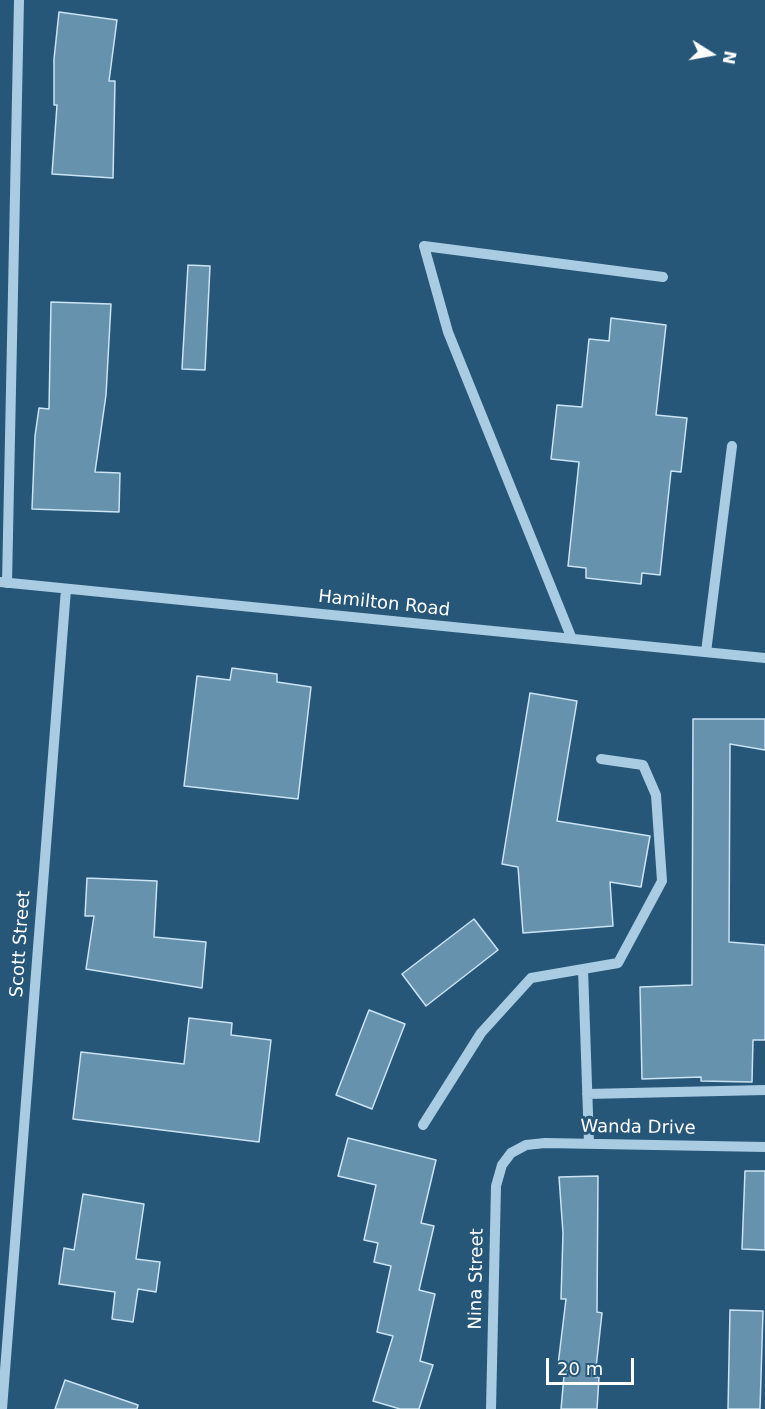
<!DOCTYPE html>
<style>
body{margin:0}
#map{position:relative;width:765px;height:1409px;overflow:hidden;background:#275778;font-family:"DejaVu Sans",sans-serif}
canvas{display:block}
.north{position:absolute;left:681px;top:24px;width:60px;height:60px;-webkit-text-stroke:4px #275778;paint-order:stroke;rotate:101deg;font-size:16px;font-weight:700;line-height:24px;text-align:center;color:#fff}
.north::after{content:'';display:block;margin:auto;width:21px;height:27px;background:#fff;clip-path:polygon(50% 0,100% 100%,50% 72%,0 100%)}
.scale{position:absolute;left:546px;top:1358px;width:88px;height:27px;box-sizing:border-box;border:3px solid #fff;border-top:0;padding-left:8px;font-size:18px;line-height:21px;white-space:nowrap;color:#fff;-webkit-text-stroke:4px #275778;paint-order:stroke}
</style>
<div id="map">
<canvas width="765" height="1409"></canvas>
<div class="north">N</div>
<div class="scale">20 m</div>
</div>
<script>
const ctx = document.querySelector('canvas').getContext('2d');
ctx.lineJoin = 'round';
function fill(path, color) {
  ctx.fillStyle = color;
  ctx.fill(path, 'evenodd');
}
function shape(rows) {
  const path = new Path2D();
  for (const r of rows) {
    path.moveTo(r[0], r[1]);
    for (let i = 2; i < r.length; i += 2) path.lineTo(r[i], r[i + 1]);
  }
  return path;
}
function trace(path, color, width, dash) {
  ctx.strokeStyle = color;
  ctx.lineWidth = width;
  ctx.lineCap = dash ? 'butt' : 'round';
  ctx.setLineDash(dash || []);
  ctx.stroke(path);
}
function label(font, color, halo, rows, align = 'center') {
  ctx.font = font + ' "DejaVu Sans",sans-serif';
  ctx.lineWidth = 6;
  ctx.setLineDash([]);
  ctx.textBaseline = 'middle';
  ctx.strokeStyle = halo;
  ctx.fillStyle = color;
  for (const [text, x, y, turn = 0] of rows) {
    ctx.save();
    ctx.translate(x, y);
    ctx.rotate((+turn || 0) * Math.PI / 180);
    ctx.textAlign = isNaN(turn) ? turn : align;
    if (halo) ctx.strokeText(text, 0, 0);
    ctx.fillText(text, 0, 0);
    ctx.restore();
  }
}
const building = shape([
 [59,12,117,20,109,81,115,81,113,178,52,174,57,105,54,105,54,59,59,12],
 [188,265,210,266,205,370,182,369,188,265],
 [51,302,111,304,106,395,95,472,120,473,119,512,32,509,35,436,39,408,49,409,51,302],
 [611,318,666,325,656,415,687,418,681,472,671,471,660,575,642,573,641,584,586,578,586,568,568,566,579,462,551,459,557,405,582,407,589,339,609,341,611,318],
 [232,668,277,674,277,682,311,687,298,799,184,786,197,676,230,680,232,668],
 [530,693,577,701,557,821,650,836,641,887,610,882,613,926,523,933,518,867,502,864,530,693],
 [693,719,765,719,765,750,730,744,729,942,765,945,765,1040,753,1040,752,1082,701,1081,701,1077,642,1079,640,987,692,985,693,719],
 [87,878,157,881,154,937,206,942,202,988,86,969,94,916,85,916,87,878],
 [474,919,498,950,426,1006,402,974,474,919],
 [369,1010,405,1024,372,1109,336,1095,369,1010],
 [189,1018,232,1023,231,1035,271,1040,259,1142,73,1119,81,1052,184,1064,189,1018],
 [348,1138,436,1160,421,1223,434,1226,419,1290,435,1294,420,1361,433,1365,419,1409,400,1409,373,1401,393,1336,377,1332,391,1266,374,1262,378,1243,364,1240,376,1185,338,1176,348,1138],
 [745,1171,765,1171,765,1250,742,1249,745,1171],
 [598,1176,597,1312,602,1313,595,1377,599,1377,597,1409,561,1409,565,1365,558,1365,566,1299,561,1299,563,1233,559,1177,598,1176],
 [83,1194,144,1204,136,1259,160,1262,156,1292,138,1289,133,1322,112,1319,115,1292,59,1284,64,1248,74,1250,83,1194],
 [730,1310,763,1311,760,1409,728,1409,730,1310],
 [65,1380,138,1405,137,1409,55,1409,65,1380]
]);
const minor = shape([
 [0,582,765,658],
 [7,583,19,0],
 [572,639,448,332,424,246,663,277],
 [706,652,732,446],
 [583,969,589,1143],
 [587,1094,765,1090],
 [423,1125,481,1033,531,978,618,963,662,881,656,795,643,765,601,759],
 [2,1409,66,589],
 [491,1409,496,1186,502,1165,511,1153,526,1145,545,1143,765,1147]
]);
const streetNames = [
 ["Hamilton Road",384,604,6],
 ["Scott Street",21,944,-86],
 ["Wanda Drive",638,1128,1],
 ["Nina Street",477,1279,-89]
];
fill(building, '#6792ae');
trace(building, '#cbe3f3', 1.5);
trace(minor, '#a9cce3', 10);
label('18px', '#fff', '#275778', streetNames);
</script>
